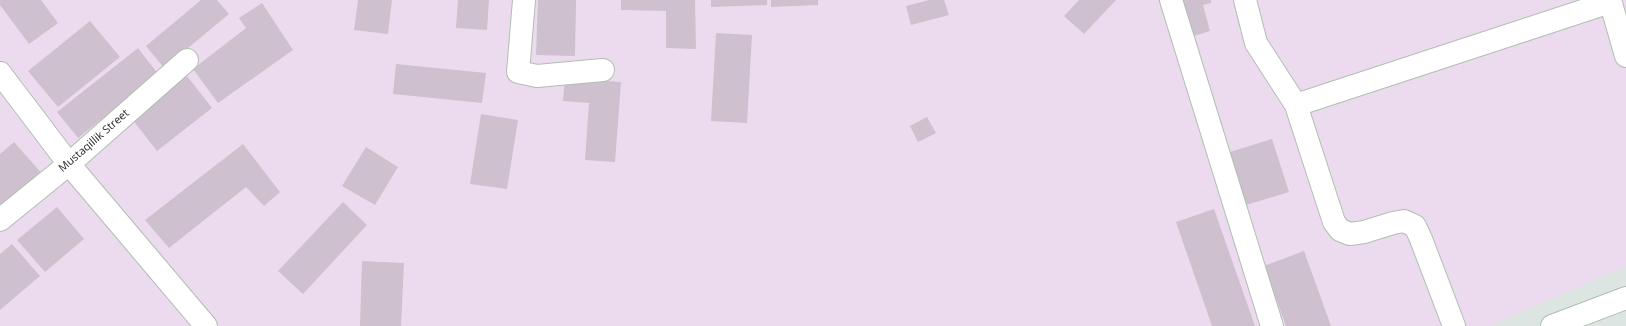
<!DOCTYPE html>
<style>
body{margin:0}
canvas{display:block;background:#ecdbee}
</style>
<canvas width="1626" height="326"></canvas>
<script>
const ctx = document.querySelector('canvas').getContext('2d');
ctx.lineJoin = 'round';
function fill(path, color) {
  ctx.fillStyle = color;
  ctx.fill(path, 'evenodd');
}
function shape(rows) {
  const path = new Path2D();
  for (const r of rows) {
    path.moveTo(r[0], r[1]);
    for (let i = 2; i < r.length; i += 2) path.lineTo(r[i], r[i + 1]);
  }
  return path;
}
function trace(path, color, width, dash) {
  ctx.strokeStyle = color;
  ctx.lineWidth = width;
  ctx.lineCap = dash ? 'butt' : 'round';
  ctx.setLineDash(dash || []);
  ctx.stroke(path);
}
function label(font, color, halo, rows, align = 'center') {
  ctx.font = font + ' "Open Sans",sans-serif';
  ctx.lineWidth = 3;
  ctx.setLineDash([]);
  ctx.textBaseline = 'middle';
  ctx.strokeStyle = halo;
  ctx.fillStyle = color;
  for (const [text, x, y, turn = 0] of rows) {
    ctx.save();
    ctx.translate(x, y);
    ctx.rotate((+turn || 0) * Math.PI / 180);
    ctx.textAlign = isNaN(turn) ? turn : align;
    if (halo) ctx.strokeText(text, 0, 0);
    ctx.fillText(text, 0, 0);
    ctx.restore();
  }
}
const industrial = shape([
 [1626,266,1626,326,1489,326]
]);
const building = shape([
 [0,0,41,0,58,23,29,44,0,5],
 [201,0,217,0,229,14,164,68,146,46],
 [358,0,392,0,388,34,354,30],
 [458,0,489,0,487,30,456,28],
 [538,0,576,0,575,56,536,55],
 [621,0,695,0,696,49,666,48,666,11,621,10],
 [711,0,767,0,767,5,711,7],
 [771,0,818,0,818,5,771,7],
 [929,0,944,0,949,15,911,25,906,6],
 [1079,0,1116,0,1084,34,1064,16],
 [1183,0,1211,0,1211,3,1203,5,1210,31,1194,36],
 [262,3,293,50,218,103,193,69,246,28,239,18],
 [90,21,120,57,58,107,28,71],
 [716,33,752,35,747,123,711,121],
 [138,48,158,74,78,138,57,112],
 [396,64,486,73,482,103,393,94],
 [187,76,212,108,157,151,132,119],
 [565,78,621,82,615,162,585,160,589,103,563,101],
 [481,114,518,120,507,189,470,184],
 [927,117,936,133,918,142,910,126],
 [1272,139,1289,192,1246,205,1230,152],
 [14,142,45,177,0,208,0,154],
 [243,144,280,192,264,206,246,187,169,248,145,220],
 [366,147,398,167,375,205,342,186],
 [343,202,367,225,303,294,278,271],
 [57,207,84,239,45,272,17,240],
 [1214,209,1255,326,1212,326,1176,222],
 [12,244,40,276,0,310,0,254],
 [1304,251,1331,326,1286,326,1264,266],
 [362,261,404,263,401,326,360,326]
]);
const minor = shape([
 [524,0,518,72,537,76,603,70],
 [1171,0,1272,326],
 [1245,0,1256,43,1296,105,1334,222,1340,230,1350,234,1364,232,1393,223,1404,221,1415,226,1421,239,1454,326],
 [1610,0,1626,56],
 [0,73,69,164,206,326],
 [1296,105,1610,2],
 [0,220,69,164,187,60],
 [1552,326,1626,298]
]);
const streetNames = [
 ["Mustaqillik Street",94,141,-41]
];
fill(industrial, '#dce5e2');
fill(building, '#cec0cf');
trace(minor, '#afbfb1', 24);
trace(minor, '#fff', 22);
label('11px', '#2a2a2a', '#fff', streetNames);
</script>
